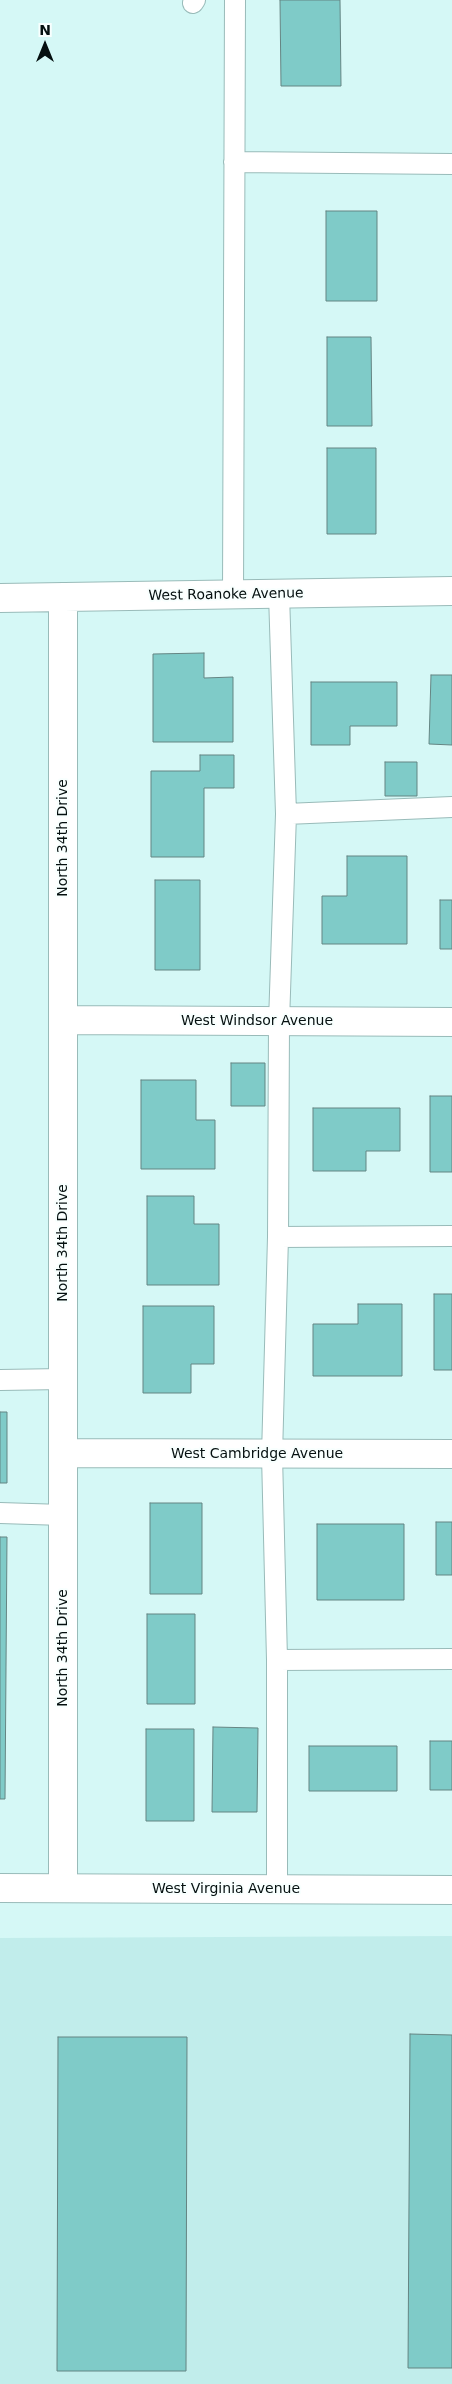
<!DOCTYPE html>
<style>
body{margin:0}
#map{position:relative;width:452px;height:2384px;overflow:hidden;background:#d5f8f6;font-family:"DejaVu Sans",sans-serif}
canvas{display:block}
.north{position:absolute;left:20px;top:20px;width:50px;height:50px;-webkit-text-stroke:4px #f8fffe;paint-order:stroke;rotate:0deg;font-size:14px;font-weight:700;line-height:20px;text-align:center;color:#051010}
.north::after{content:'';display:block;margin:auto;width:18px;height:22px;background:#051010;clip-path:polygon(50% 0,100% 100%,50% 72%,0 100%)}
</style>
<div id="map">
<canvas width="452" height="2384"></canvas>
<div class="north">N</div>
</div>
<script>
const ctx = document.querySelector('canvas').getContext('2d');
ctx.lineJoin = 'round';
function fill(path, color) {
  ctx.fillStyle = color;
  ctx.fill(path, 'evenodd');
}
function shape(rows) {
  const path = new Path2D();
  for (const r of rows) {
    path.moveTo(r[0], r[1]);
    for (let i = 2; i < r.length; i += 2) path.lineTo(r[i], r[i + 1]);
  }
  return path;
}
function trace(path, color, width, dash) {
  ctx.strokeStyle = color;
  ctx.lineWidth = width;
  ctx.lineCap = dash ? 'butt' : 'round';
  ctx.setLineDash(dash || []);
  ctx.stroke(path);
}
function label(font, color, halo, rows, align = 'center') {
  ctx.font = font + ' "DejaVu Sans",sans-serif';
  ctx.lineWidth = 4;
  ctx.setLineDash([]);
  ctx.textBaseline = 'middle';
  ctx.strokeStyle = halo;
  ctx.fillStyle = color;
  for (const [text, x, y, turn = 0] of rows) {
    ctx.save();
    ctx.translate(x, y);
    ctx.rotate((+turn || 0) * Math.PI / 180);
    ctx.textAlign = isNaN(turn) ? turn : align;
    if (halo) ctx.strokeText(text, 0, 0);
    ctx.fillText(text, 0, 0);
    ctx.restore();
  }
}
const built = shape([
 [452,1936,452,2384,0,2384,0,1938]
]);
const building = shape([
 [280,0,340,0,341,86,281,86,280,0],
 [326,211,377,211,377,301,326,301,326,211],
 [327,337,371,337,372,426,327,426,327,337],
 [327,448,376,448,376,534,327,534,327,448],
 [204,653,204,678,233,677,233,742,153,742,153,654,204,653],
 [431,675,452,675,452,745,429,744,431,675],
 [311,682,397,682,397,726,350,726,350,745,311,745,311,682],
 [200,755,234,755,234,788,204,788,204,857,151,857,151,771,200,771,200,755],
 [385,762,417,762,417,796,385,796,385,762],
 [347,856,407,856,407,944,322,944,322,896,347,896,347,856],
 [155,880,200,880,200,970,155,970,155,880],
 [440,900,452,900,452,949,440,949,440,900],
 [231,1063,265,1063,265,1106,231,1106,231,1063],
 [141,1080,196,1080,196,1120,215,1120,215,1169,141,1169,141,1080],
 [430,1096,452,1096,452,1172,430,1172,430,1096],
 [313,1108,400,1108,400,1151,366,1151,366,1171,313,1171,313,1108],
 [147,1196,194,1196,194,1224,219,1224,219,1285,147,1285,147,1196],
 [434,1294,452,1294,452,1370,434,1370,434,1294],
 [358,1304,402,1304,402,1376,313,1376,313,1324,358,1324,358,1304],
 [143,1306,214,1306,214,1364,191,1364,191,1393,143,1393,143,1306],
 [0,1412,7,1412,7,1483,0,1483,0,1412],
 [150,1503,202,1503,202,1594,150,1594,150,1503],
 [436,1522,452,1522,452,1575,436,1575,436,1522],
 [317,1524,404,1524,404,1600,317,1600,317,1524],
 [0,1537,7,1537,5,1799,0,1799,0,1537],
 [147,1614,195,1614,195,1704,147,1704,147,1614],
 [213,1727,258,1728,257,1812,212,1812,213,1727],
 [146,1729,194,1729,194,1821,146,1821,146,1729],
 [430,1741,452,1741,452,1790,430,1790,430,1741],
 [309,1746,397,1746,397,1791,309,1791,309,1746],
 [410,2034,452,2035,452,2368,408,2368,410,2034],
 [58,2037,187,2037,186,2371,57,2371,58,2037]
]);
const service = shape([
 [193,3,195,0],
 [234,162,452,164],
 [233,595,235,0],
 [286,814,452,807],
 [278,1237,452,1236],
 [0,1380,63,1379],
 [0,1513,63,1515],
 [277,1660,452,1659],
 [277,1889,277,1660,272,1455,278,1237,279,1022,286,814,279,594]
]);
const minor = shape([
 [63,597,63,1888],
 [0,598,452,591],
 [63,1020,452,1022],
 [63,1453,452,1454]
]);
const tertiary = shape([
 [0,1888,452,1890]
]);
const streetNames = [
 ["West Roanoke Avenue",226,595,-1],
 ["North 34th Drive",63,838,-90],
 ["West Windsor Avenue",257,1021],
 ["North 34th Drive",63,1243,-90],
 ["West Cambridge Avenue",257,1454],
 ["North 34th Drive",63,1648,-90],
 ["West Virginia Avenue",226,1889]
];
fill(built, '#c1edeb');
fill(building, '#7fcbc8');
trace(building, '#658583', 1);
trace(service, '#99bbb9', 22);
trace(minor, '#99bbb9', 30);
trace(tertiary, '#99bbb9', 30);
trace(service, '#fff', 20);
trace(minor, '#fff', 28);
trace(tertiary, '#fff', 28);
label('14px', '#051010', '#f8fffe', streetNames);
</script>
